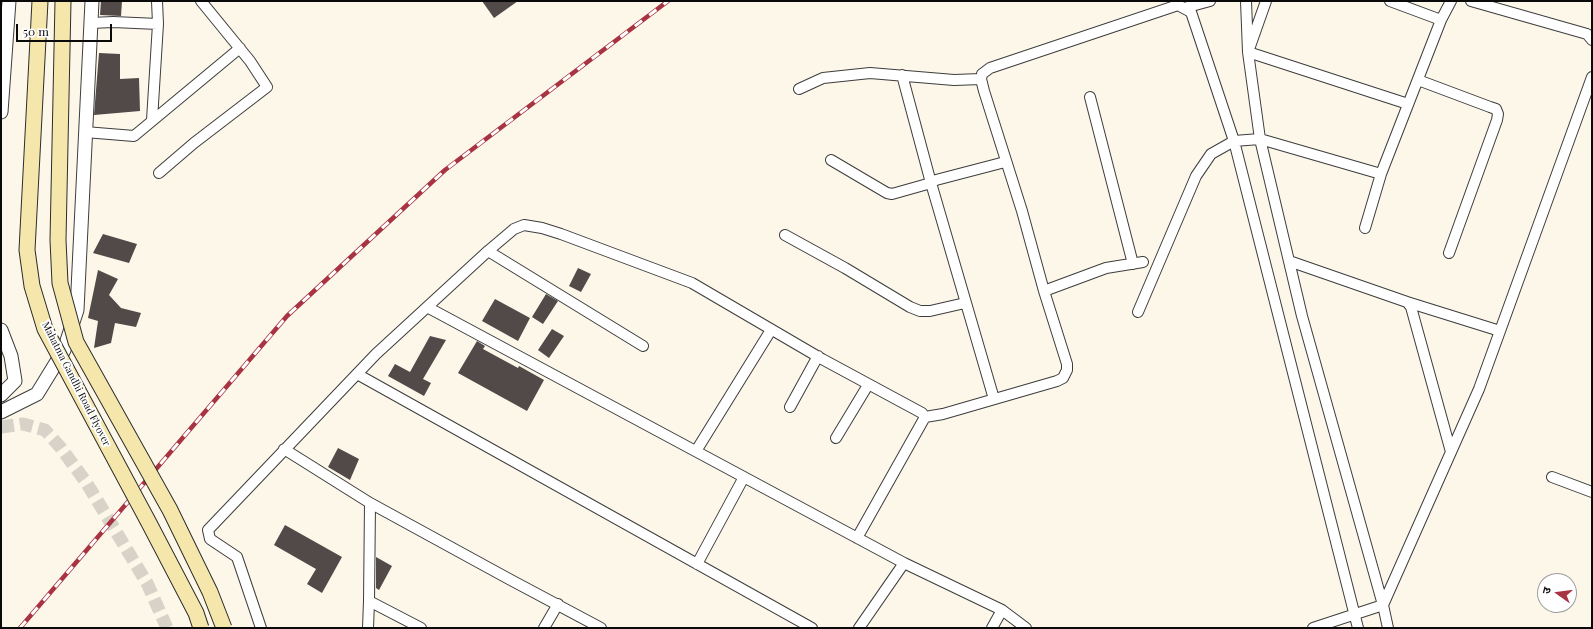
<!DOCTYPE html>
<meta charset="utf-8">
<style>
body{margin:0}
#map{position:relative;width:1593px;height:629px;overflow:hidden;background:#fcf7e9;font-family:"Playfair Display","Noto Sans Devanagari",serif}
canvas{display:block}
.frame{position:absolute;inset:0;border:2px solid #0a0a0a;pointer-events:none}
.north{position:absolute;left:1537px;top:573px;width:40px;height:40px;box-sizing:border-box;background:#fff;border:1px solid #9d9d9d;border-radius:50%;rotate:284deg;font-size:11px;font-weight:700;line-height:16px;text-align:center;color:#0a0a0a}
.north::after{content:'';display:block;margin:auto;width:14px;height:18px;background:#a83343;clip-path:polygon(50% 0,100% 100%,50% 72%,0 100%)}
.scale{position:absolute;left:16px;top:24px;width:96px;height:18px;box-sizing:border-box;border:2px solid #0a0a0a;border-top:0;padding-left:5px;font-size:12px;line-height:14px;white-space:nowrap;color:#0a0a0a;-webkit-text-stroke:3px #fff;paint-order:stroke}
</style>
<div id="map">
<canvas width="1593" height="629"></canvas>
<div class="frame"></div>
<div class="north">उ</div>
<div class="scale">50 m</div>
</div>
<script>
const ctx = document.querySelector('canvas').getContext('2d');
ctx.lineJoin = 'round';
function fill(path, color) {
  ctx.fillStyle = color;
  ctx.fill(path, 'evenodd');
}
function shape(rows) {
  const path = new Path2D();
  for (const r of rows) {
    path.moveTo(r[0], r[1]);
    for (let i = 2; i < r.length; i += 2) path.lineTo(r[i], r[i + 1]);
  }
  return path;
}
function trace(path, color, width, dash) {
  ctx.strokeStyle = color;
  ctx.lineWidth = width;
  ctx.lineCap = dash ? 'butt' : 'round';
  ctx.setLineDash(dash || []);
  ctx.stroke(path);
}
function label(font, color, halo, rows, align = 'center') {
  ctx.font = font + ' "Playfair Display",serif';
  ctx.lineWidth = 4;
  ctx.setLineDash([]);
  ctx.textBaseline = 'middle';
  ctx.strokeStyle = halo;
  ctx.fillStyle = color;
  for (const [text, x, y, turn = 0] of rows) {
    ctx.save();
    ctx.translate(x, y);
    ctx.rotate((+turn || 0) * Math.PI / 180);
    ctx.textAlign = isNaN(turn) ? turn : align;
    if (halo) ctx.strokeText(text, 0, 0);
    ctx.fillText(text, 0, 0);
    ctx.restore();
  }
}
const building = shape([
 [101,1,122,1,121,16,100,15],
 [482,1,518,1,494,18],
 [99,53,120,54,120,79,139,78,140,111,94,115],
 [103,234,137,244,129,263,93,253],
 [578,268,591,274,581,292,569,286],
 [98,270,118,279,109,295,121,308,141,313,136,327,115,323,111,343,94,348,98,321,88,318],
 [546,294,558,301,543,324,532,317],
 [495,299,530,318,518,341,482,321],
 [552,329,564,336,549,358,538,350],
 [430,336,446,340,423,379,431,383,424,396,388,376,395,364,410,372],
 [477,341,485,346,483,349,518,368,519,366,544,380,527,411,458,373],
 [338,448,359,459,350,480,328,467],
 [285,525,342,557,322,593,307,584,316,569,274,545],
 [376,557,392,566,379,590,376,588]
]);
const tertiaryTunnel = shape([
 [1,427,23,424,45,430,61,448,86,482,147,583,167,628]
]);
const minor = shape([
 [1246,1,1248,52,1408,104],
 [1266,1,1248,52,1260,139,1381,174],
 [1390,1,1441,20],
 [1471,1,1587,34,1592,40],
 [1184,8,1210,1],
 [91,23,113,22,158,24],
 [1418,80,1490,107,1496,109,1498,114,1497,120,1449,253],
 [799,89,823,78,870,73,954,80,981,79],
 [1090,97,1133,264],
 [152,120,158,24,157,1],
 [85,132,134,136,240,48],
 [831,160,887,193,892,194,931,183,902,75],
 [159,173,194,143,267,87,250,61,201,1],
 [1365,228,1381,174,1441,20,1451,1],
 [785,235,845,268,910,307,920,311,930,311,965,303],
 [488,251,514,229,524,225,542,228,561,234,692,283,822,359,922,413,925,417,857,538],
 [1289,261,1407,302,1411,307,1451,452],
 [1044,291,1106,268,1143,262],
 [1407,302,1500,331],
 [427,307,904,563,859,628],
 [1138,312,1196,176,1211,154,1234,141,1260,139,1302,316,1383,605,1479,389,1592,77],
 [357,374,812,628],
 [994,399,931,183,936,180,1005,162],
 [790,407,818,356],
 [925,417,943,414,1057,381,1063,378,1067,370,1067,364,1044,291,1022,211,984,91,981,79,982,74,990,68,1178,5,1191,12,1234,141,1358,628],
 [836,438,868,385],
 [284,449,370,503,509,579,601,628],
 [696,451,771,330],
 [1552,477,1592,492],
 [370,503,369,601,421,628],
 [904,563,1002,610,1026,628],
 [697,564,744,477],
 [261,628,237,557,210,539,208,530,376,354,488,251,643,346],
 [368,628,369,601],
 [544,628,558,604],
 [992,628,1002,610],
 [1313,628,1383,605,1388,628]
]);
const tertiary = shape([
 [1,112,9,1],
 [1,330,11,356,15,381,1,395],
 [1,412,37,394,64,350,77,310,92,1]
]);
const rail = shape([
 [20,628,287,316,445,170,668,1]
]);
const secondaryBridge = shape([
 [40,1,27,250,32,286,45,329,149,523,196,613,201,628],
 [63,1,58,240,60,283,76,342,170,510,210,592,224,628]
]);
const streetNames = [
 ["Mahatma Gandhi Road Flyover",76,384,63]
];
fill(building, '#514a48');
trace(tertiaryTunnel, '#d8d3c8', 13, [13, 6]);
trace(minor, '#3d3d3d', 12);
trace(tertiary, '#3d3d3d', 15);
trace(minor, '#fff', 10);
trace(tertiary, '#fff', 13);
trace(rail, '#a83343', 4.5);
trace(rail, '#fff', 3, [9]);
trace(secondaryBridge, '#2c2c2c', 17, []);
trace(secondaryBridge, '#f5e7ac', 15);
label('10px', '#0a0a0a', '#fff', streetNames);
</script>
